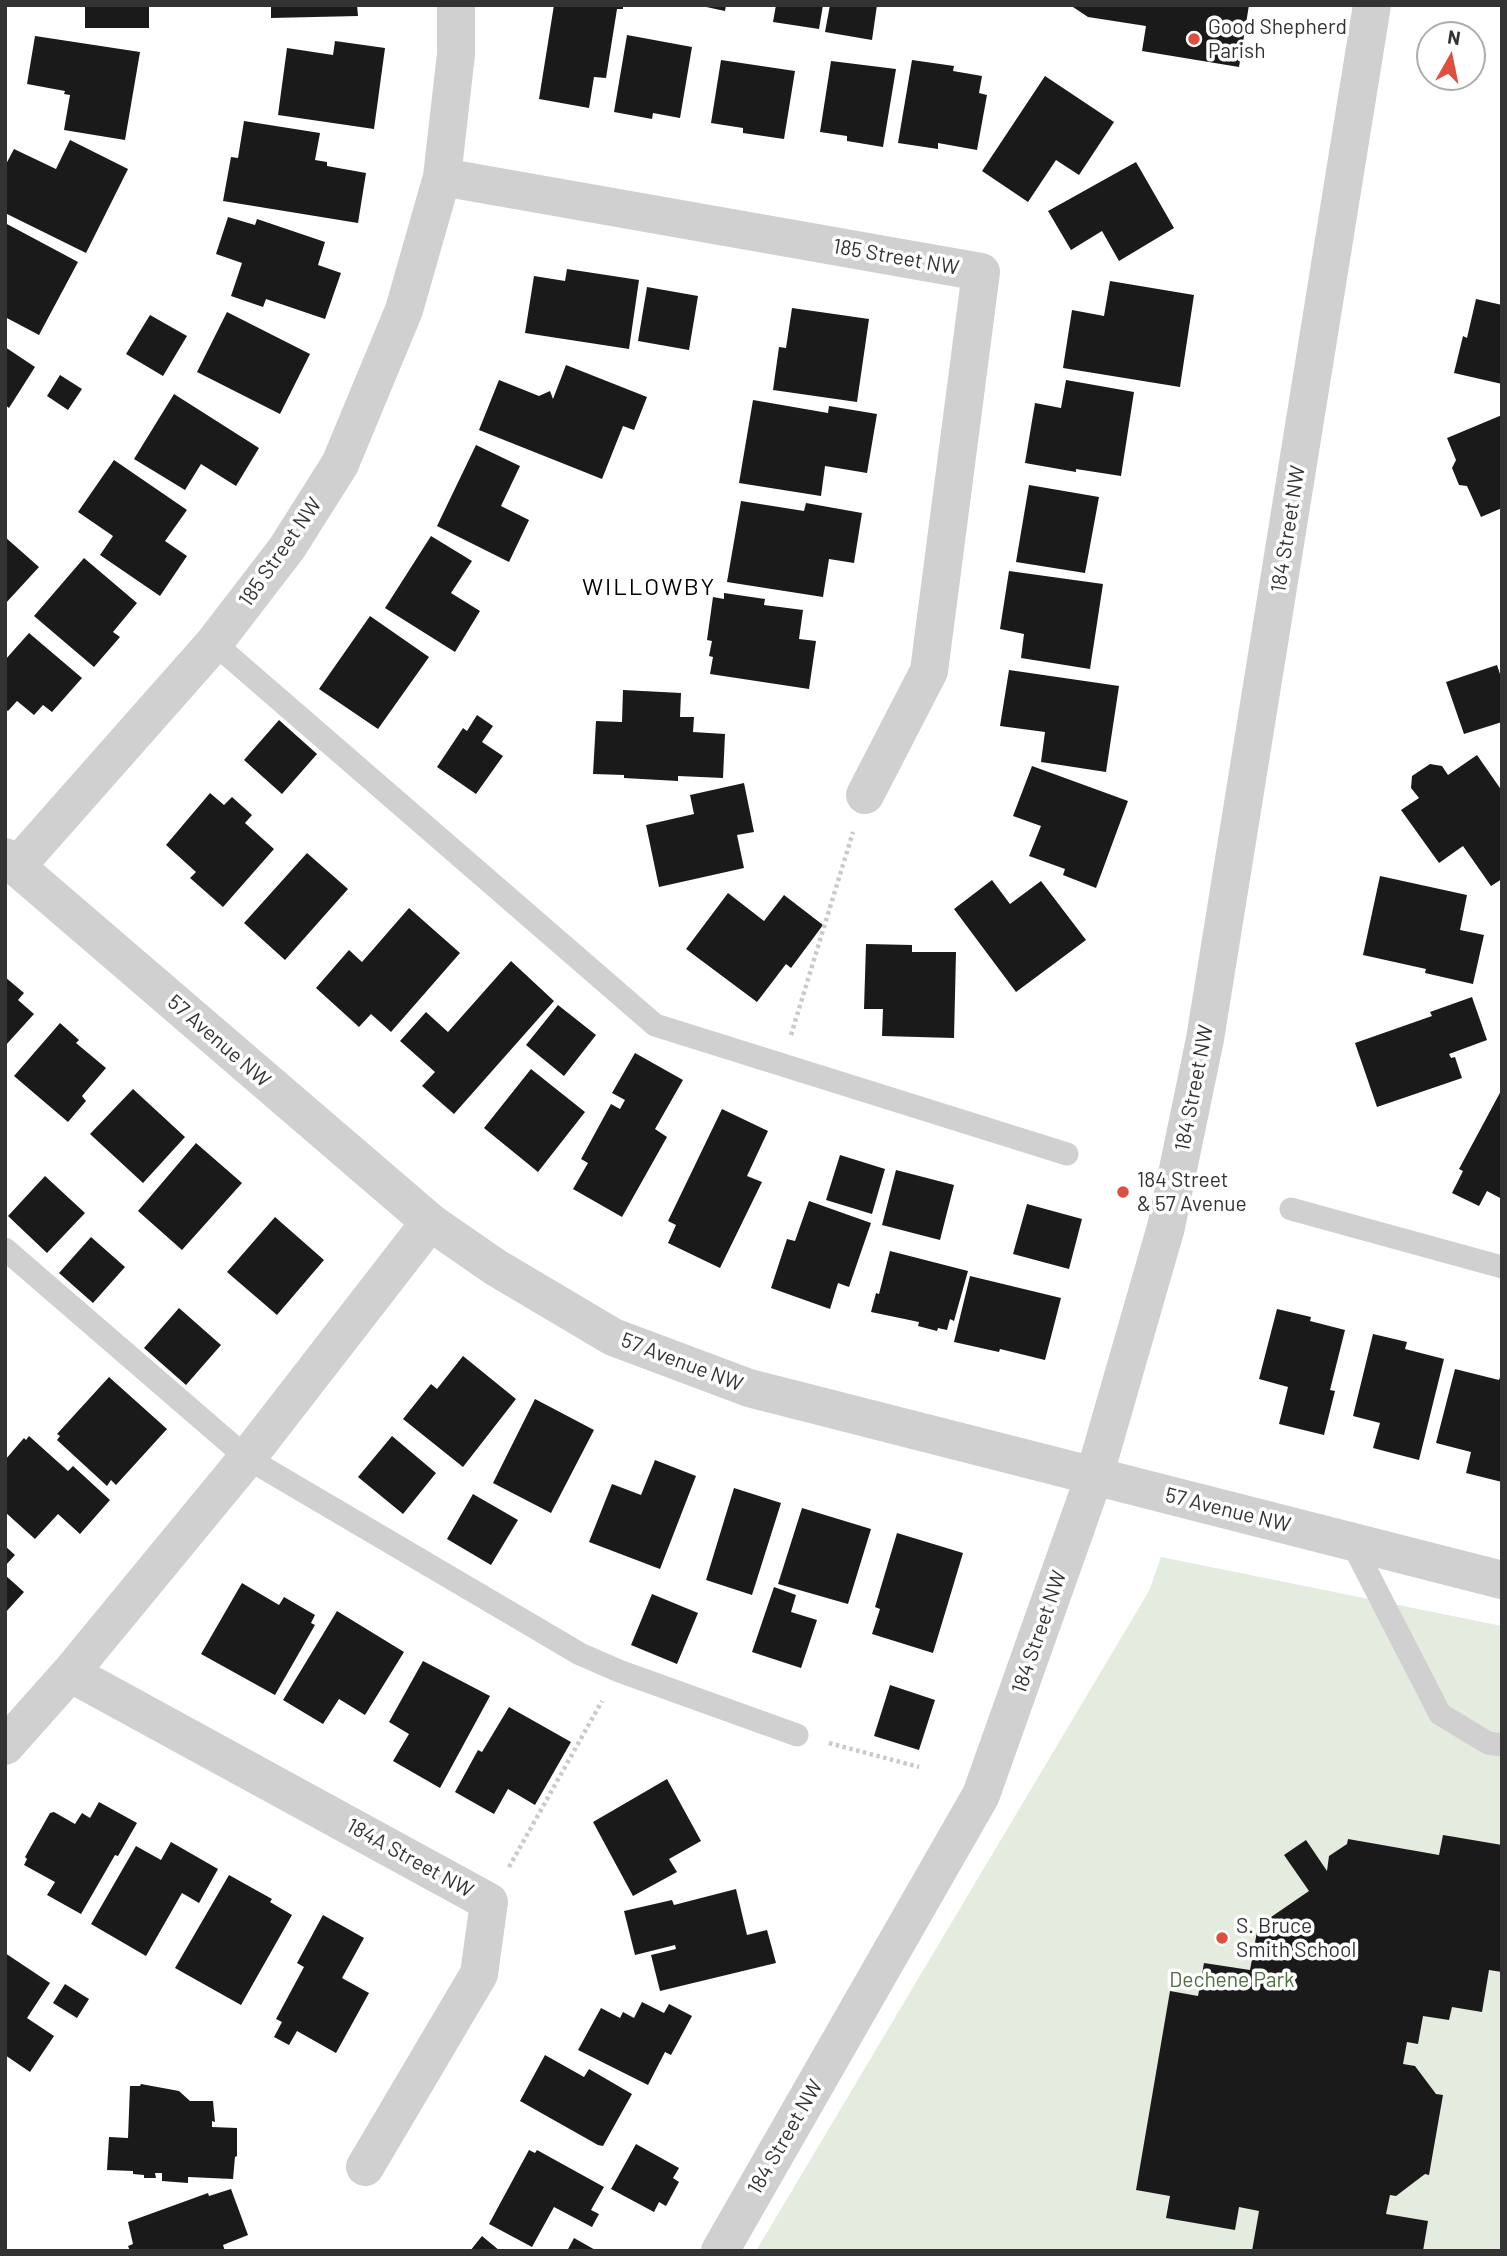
<!DOCTYPE html>
<style>
body{margin:0}
#map{position:relative;width:1507px;height:2256px;overflow:hidden;background:#fff;font-family:Barlow,sans-serif}
canvas{display:block}
.frame{position:absolute;inset:0;border:7px solid #333;pointer-events:none}
.north{position:absolute;left:1416px;top:21px;width:70px;height:70px;box-sizing:border-box;background:#fff;border:2px solid #adadad;border-radius:50%;rotate:9deg;font-size:19px;font-weight:700;line-height:28px;text-align:center;color:#333}
.north::after{content:'';display:block;margin:auto;width:24px;height:32px;background:#de4e41;clip-path:polygon(50% 0,100% 100%,50% 72%,0 100%)}
</style>
<div id="map">
<canvas width="1507" height="2256"></canvas>
<div class="frame"></div>
<div class="north">N</div>
</div>
<script>
const ctx = document.querySelector('canvas').getContext('2d');
ctx.lineJoin = 'round';
function fill(path, color) {
  ctx.fillStyle = color;
  ctx.fill(path, 'evenodd');
}
function shape(rows) {
  const path = new Path2D();
  for (const r of rows) {
    path.moveTo(r[0], r[1]);
    for (let i = 2; i < r.length; i += 2) path.lineTo(r[i], r[i + 1]);
  }
  return path;
}
function trace(path, color, width, dash) {
  ctx.strokeStyle = color;
  ctx.lineWidth = width;
  ctx.lineCap = dash ? 'butt' : 'round';
  ctx.setLineDash(dash || []);
  ctx.stroke(path);
}
function label(font, color, halo, rows, align = 'center') {
  ctx.font = font + ' Barlow,sans-serif';
  ctx.lineWidth = 7;
  ctx.setLineDash([]);
  ctx.textBaseline = 'middle';
  ctx.strokeStyle = halo;
  ctx.fillStyle = color;
  for (const [text, x, y, turn = 0] of rows) {
    ctx.save();
    ctx.translate(x, y);
    ctx.rotate((+turn || 0) * Math.PI / 180);
    ctx.textAlign = isNaN(turn) ? turn : align;
    if (halo) ctx.strokeText(text, 0, 0);
    ctx.fillText(text, 0, 0);
    ctx.restore();
  }
}
const green = shape([
 [1161,1557,1502,1626,1502,2251,756,2251,1149,1591]
]);
const building = shape([
 [85,5,149,5,149,28,85,28],
 [271,5,357,5,358,16,271,18],
 [554,5,623,5,623,9,617,9,606,78,594,77,589,108,539,99],
 [697,5,726,5,725,11],
 [776,5,823,5,819,29,773,22],
 [830,5,877,5,872,40,825,32],
 [1070,5,1249,5,1239,67,1142,51,1146,26,1088,17],
 [627,35,692,47,680,118,653,113,652,119,614,112],
 [35,36,140,52,125,140,64,130,70,95,64,94,65,91,27,84],
 [335,41,385,48,374,129,278,115,287,48,333,55],
 [721,60,795,71,784,139,743,133,743,128,711,123],
 [912,60,954,66,953,71,982,76,979,93,987,95,977,150,938,143,938,149,898,143],
 [831,61,896,69,883,147,847,141,847,136,820,132],
 [1045,76,1114,122,1079,175,1056,160,1028,202,982,171],
 [244,121,320,133,315,160,327,162,327,166,366,173,358,223,223,201,231,157,238,158],
 [70,140,128,169,86,253,5,213,5,166,14,149,56,169],
 [1136,162,1174,228,1119,261,1102,231,1071,250,1048,211],
 [228,217,255,225,257,219,325,242,318,265,341,273,325,319,266,299,263,307,231,296,242,263,216,254],
 [5,223,78,262,39,335,5,317],
 [567,269,639,280,629,349,525,333,534,276,565,281],
 [1110,281,1194,295,1180,387,1063,368,1072,310,1104,316],
 [647,287,698,296,689,350,638,341],
 [1476,299,1502,305,1502,384,1454,373,1463,336,1467,338],
 [792,308,869,319,857,402,773,390,779,347,786,348],
 [227,312,310,354,280,414,197,372],
 [150,315,187,336,163,376,126,354],
 [5,347,35,367,9,408,5,405],
 [566,365,647,397,634,430,623,426,602,479,479,430,499,380,539,396,550,391,553,399],
 [60,375,82,389,68,410,47,396],
 [1066,380,1134,392,1121,476,1076,469,1076,472,1025,463,1035,403,1061,408],
 [174,394,259,448,236,486,201,464,185,490,134,459],
 [753,400,828,413,829,406,877,414,867,473,825,466,821,496,739,483],
 [1502,415,1502,508,1481,517,1467,486,1459,485,1452,468,1456,460,1447,438],
 [476,445,520,466,501,506,529,520,509,562,437,526],
 [114,460,187,510,165,541,187,556,160,596,100,555,113,536,78,512],
 [1029,485,1099,497,1085,573,1016,562],
 [741,501,804,511,806,503,862,513,854,563,829,559,823,597,727,582],
 [431,536,472,561,451,593,480,611,455,652,385,608],
 [5,537,39,567,5,604],
 [84,558,137,603,113,632,120,637,94,667,34,616],
 [1009,571,1103,584,1090,669,1021,658,1024,634,1000,629],
 [724,593,765,599,764,605,803,610,799,639,816,641,809,689,710,674,713,657,709,656,712,641,707,640,713,597,724,599],
 [370,616,429,657,378,729,319,689],
 [29,633,82,678,52,712,43,705,34,715,17,701,8,711,5,709,5,660],
 [1497,665,1502,680,1502,722,1464,734,1446,682],
 [1009,670,1119,686,1106,772,1041,762,1045,732,1000,726],
 [623,690,681,693,680,717,694,717,693,732,725,734,723,778,678,776,678,781,624,778,624,775,593,774,596,721,622,722],
 [477,715,493,726,482,742,503,756,476,794,437,767,463,728,467,731],
 [279,720,317,754,282,794,244,760],
 [1477,755,1502,791,1502,879,1491,886,1463,846,1439,863,1401,810,1419,798,1411,788,1412,776,1430,764,1442,766,1448,775],
 [1032,766,1128,801,1096,888,1063,875,1065,869,1029,856,1041,826,1013,816],
 [744,783,754,832,737,835,744,868,659,887,646,825,694,814,690,795],
 [210,793,224,805,232,797,252,815,245,823,274,849,223,907,190,878,196,872,166,845],
 [307,853,348,889,285,960,244,923],
 [1380,876,1467,895,1460,930,1484,935,1473,984,1425,973,1426,969,1363,955],
 [992,880,1010,904,1041,881,1086,940,1016,992,954,909],
 [728,893,764,921,784,895,823,925,791,968,786,964,757,1002,686,949],
 [409,908,460,953,391,1032,371,1014,359,1027,316,988,349,950,362,962],
 [866,944,912,945,912,952,956,952,954,1038,882,1036,883,1009,864,1009],
 [511,961,554,1001,454,1114,422,1086,435,1072,400,1041,426,1012,448,1032],
 [5,977,24,993,18,1000,34,1014,5,1046],
 [1472,997,1487,1040,1449,1054,1451,1058,1455,1057,1462,1078,1377,1107,1355,1043,1432,1016,1430,1012],
 [558,1005,596,1035,564,1076,526,1045],
 [60,1023,79,1040,76,1043,106,1068,82,1096,86,1101,68,1122,14,1076],
 [635,1053,683,1080,655,1129,667,1137,622,1217,573,1189,588,1163,581,1159,611,1104,620,1109,625,1100,612,1093],
 [531,1069,585,1112,538,1172,484,1128],
 [133,1089,185,1137,143,1183,90,1134],
 [1502,1089,1502,1199,1487,1191,1479,1206,1452,1193,1463,1171,1459,1169],
 [722,1109,768,1131,747,1176,762,1182,720,1268,668,1243,676,1225,668,1221],
 [196,1143,242,1183,182,1250,138,1211],
 [840,1155,885,1169,872,1214,826,1200],
 [896,1170,954,1185,940,1240,882,1225],
 [45,1176,85,1213,47,1253,8,1216],
 [809,1201,871,1223,849,1287,838,1283,830,1309,771,1288,787,1239,795,1241],
 [1027,1204,1082,1219,1069,1269,1013,1254],
 [275,1217,324,1260,277,1315,227,1272],
 [91,1237,125,1267,93,1303,59,1273],
 [890,1251,968,1271,954,1321,950,1319,947,1330,938,1328,937,1331,918,1326,919,1322,871,1312,876,1293,879,1294],
 [970,1276,1061,1298,1045,1360,1000,1349,999,1352,954,1342],
 [179,1308,221,1345,186,1385,144,1348],
 [1277,1309,1311,1317,1310,1321,1345,1330,1330,1390,1335,1391,1324,1435,1279,1424,1288,1387,1259,1379],
 [1373,1334,1407,1342,1405,1349,1444,1359,1419,1460,1373,1448,1380,1423,1353,1416],
 [463,1356,516,1399,463,1467,403,1419,431,1384,437,1389],
 [1455,1369,1499,1380,1502,1372,1502,1482,1466,1473,1471,1452,1436,1443],
 [109,1377,167,1429,116,1485,111,1480,107,1486,57,1440,60,1436,57,1434],
 [535,1399,594,1430,551,1513,493,1483],
 [29,1436,68,1471,73,1466,110,1500,80,1534,58,1514,35,1539,5,1512,5,1460,24,1438,26,1440],
 [392,1436,436,1473,403,1514,358,1477],
 [655,1460,696,1476,660,1569,589,1542,612,1484,641,1495],
 [734,1488,781,1503,752,1595,706,1580],
 [473,1494,518,1520,491,1565,447,1539],
 [802,1508,871,1529,848,1604,778,1584],
 [897,1533,963,1553,933,1653,872,1634,880,1609,875,1607],
 [5,1546,15,1555,5,1566],
 [5,1575,24,1592,5,1613],
 [242,1583,279,1605,284,1597,315,1615,311,1623,315,1625,275,1695,201,1654],
 [774,1587,796,1595,791,1612,817,1620,801,1668,752,1652],
 [652,1594,698,1613,677,1664,631,1645],
 [337,1611,404,1652,365,1715,339,1699,323,1724,283,1700],
 [423,1661,490,1696,440,1788,393,1761,409,1734,389,1722],
 [890,1685,935,1700,919,1750,874,1736],
 [509,1707,571,1742,535,1805,508,1789,494,1814,455,1792,478,1750,482,1752],
 [667,1779,701,1841,669,1859,677,1872,633,1896,593,1822],
 [99,1802,137,1823,118,1856,115,1855,81,1914,47,1895,55,1882,24,1865,27,1859,25,1857,50,1813,54,1812,75,1824,82,1813,90,1818],
 [1443,1835,1502,1845,1502,1972,1489,1970,1482,2012,1452,2007,1449,2020,1423,2016,1418,2044,1407,2042,1403,2064,1415,2066,1436,2094,1443,2095,1429,2175,1425,2174,1396,2196,1390,2195,1386,2214,1428,2221,1423,2251,1252,2251,1259,2211,1239,2207,1235,2230,1166,2218,1170,2196,1136,2190,1170,1991,1198,1996,1204,1963,1250,1970,1258,1926,1309,1891,1284,1855,1306,1840,1327,1871,1329,1856,1347,1844,1348,1839,1439,1855],
 [171,1842,218,1869,199,1903,182,1893,146,1956,91,1924,136,1846,161,1860],
 [229,1875,272,1899,270,1902,292,1915,241,2005,175,1968],
 [736,1889,747,1935,767,1930,776,1963,660,1991,651,1955,676,1949,675,1945,635,1955,624,1911,672,1900,674,1905],
 [323,1915,364,1938,342,1978,369,1993,336,2053,297,2031,289,2045,274,2037,282,2022,276,2019,304,1967,297,1963],
 [5,1953,50,1983,27,2018,54,2036,30,2072,5,2055],
 [65,1984,89,1999,77,2018,53,2003],
 [642,2002,664,2013,669,2004,692,2016,671,2055,665,2052,648,2085,578,2050,601,2008,620,2018,623,2012,634,2018],
 [545,2055,584,2077,589,2069,632,2094,603,2146,598,2145,520,2101],
 [141,2084,179,2091,190,2101,213,2101,215,2122,212,2121,212,2127,237,2128,237,2156,235,2157,233,2179,188,2177,188,2183,162,2181,162,2173,155,2173,156,2178,144,2178,144,2175,133,2174,133,2171,107,2170,109,2137,128,2138,130,2086,140,2086],
 [636,2144,679,2168,673,2178,679,2182,666,2206,659,2202,654,2212,611,2189],
 [529,2150,535,2153,537,2150,604,2187,591,2210,599,2214,592,2227,554,2207,532,2247,489,2224],
 [231,2189,248,2235,223,2245,225,2251,130,2251,128,2246,133,2244,128,2222,208,2193,209,2196],
 [482,2236,500,2251,470,2251],
 [574,2238,597,2251,567,2251]
]);
const path = shape([
 [791,1035,853,832],
 [829,1743,919,1767],
 [509,1867,602,1701]
]);
const service = shape([
 [214,643,655,1025,1067,1154],
 [1291,1209,1502,1267],
 [5,1249,247,1458,580,1654,619,1671,797,1735],
 [1351,1541,1440,1714,1488,1743,1502,1745]
]);
const minor = shape([
 [442,177,981,272,929,671,865,795],
 [16,867,214,643,287,548,340,464,404,310,442,177,456,54,456,5],
 [70,1673,489,1902,479,1974,365,2167],
 [5,1746,70,1673,247,1458,430,1222]
]);
const tertiary = shape([
 [5,857,430,1222,495,1267,613,1337,749,1388,1502,1580],
 [720,2251,981,1795,1094,1477,1166,1227,1205,1039,1372,5]
]);
const markers = [
 [1194,39,7,"#de4e41"],
 [1123,1192,7,"#de4e41"],
 [1222,1938,7,"#de4e41"]
];
const poiNames = [
 ["Good Shepherd",1208,27],
 ["Parish",1208,51],
 ["184 Street",1137,1180],
 ["& 57 Avenue",1137,1204],
 ["S. Bruce",1236,1926],
 ["Smith School",1236,1950]
];
const streetNames = [
 ["185 Street NW",896,257,10],
 ["184 Street NW",1288,529,-81],
 ["185 Street NW",280,552,-55],
 ["57 Avenue NW",219,1041,41],
 ["184 Street NW",1194,1088,-79],
 ["57 Avenue NW",682,1362,21],
 ["57 Avenue NW",1228,1510,14],
 ["184 Street NW",1039,1632,-71],
 ["184A Street NW",410,1858,29],
 ["184 Street NW",785,2137,-60]
];
const parkNames = [
 ["Dechene Park",1232,1980]
];
const quarterNames = [
 ["WILLOWBY",649,587]
];
fill(green, '#e4ebdf');
fill(building, '#1a1a1a');
trace(path, '#cacaca', 4.5, [3.5, 3.5]);
trace(service, '#d0d0d0', 23);
trace(minor, '#d0d0d0', 38);
trace(tertiary, '#d0d0d0', 38);
for (const [x, y, r, color] of markers) {
  const dot = new Path2D();
  dot.arc(x, y, r, 0, 2 * Math.PI);
  ctx.fillStyle = color;
  ctx.fill(dot);
  trace(dot, '#fff', 2.5);
}
label('21px', '#333', '#fff', poiNames, 'left');
label('21px', '#333', '#fff', streetNames);
label('21px', '#4f6e41', '#fff', parkNames);
ctx.letterSpacing = '2px';
label('24px', '#000', '#fff', quarterNames);
ctx.letterSpacing = '0px';
</script>
